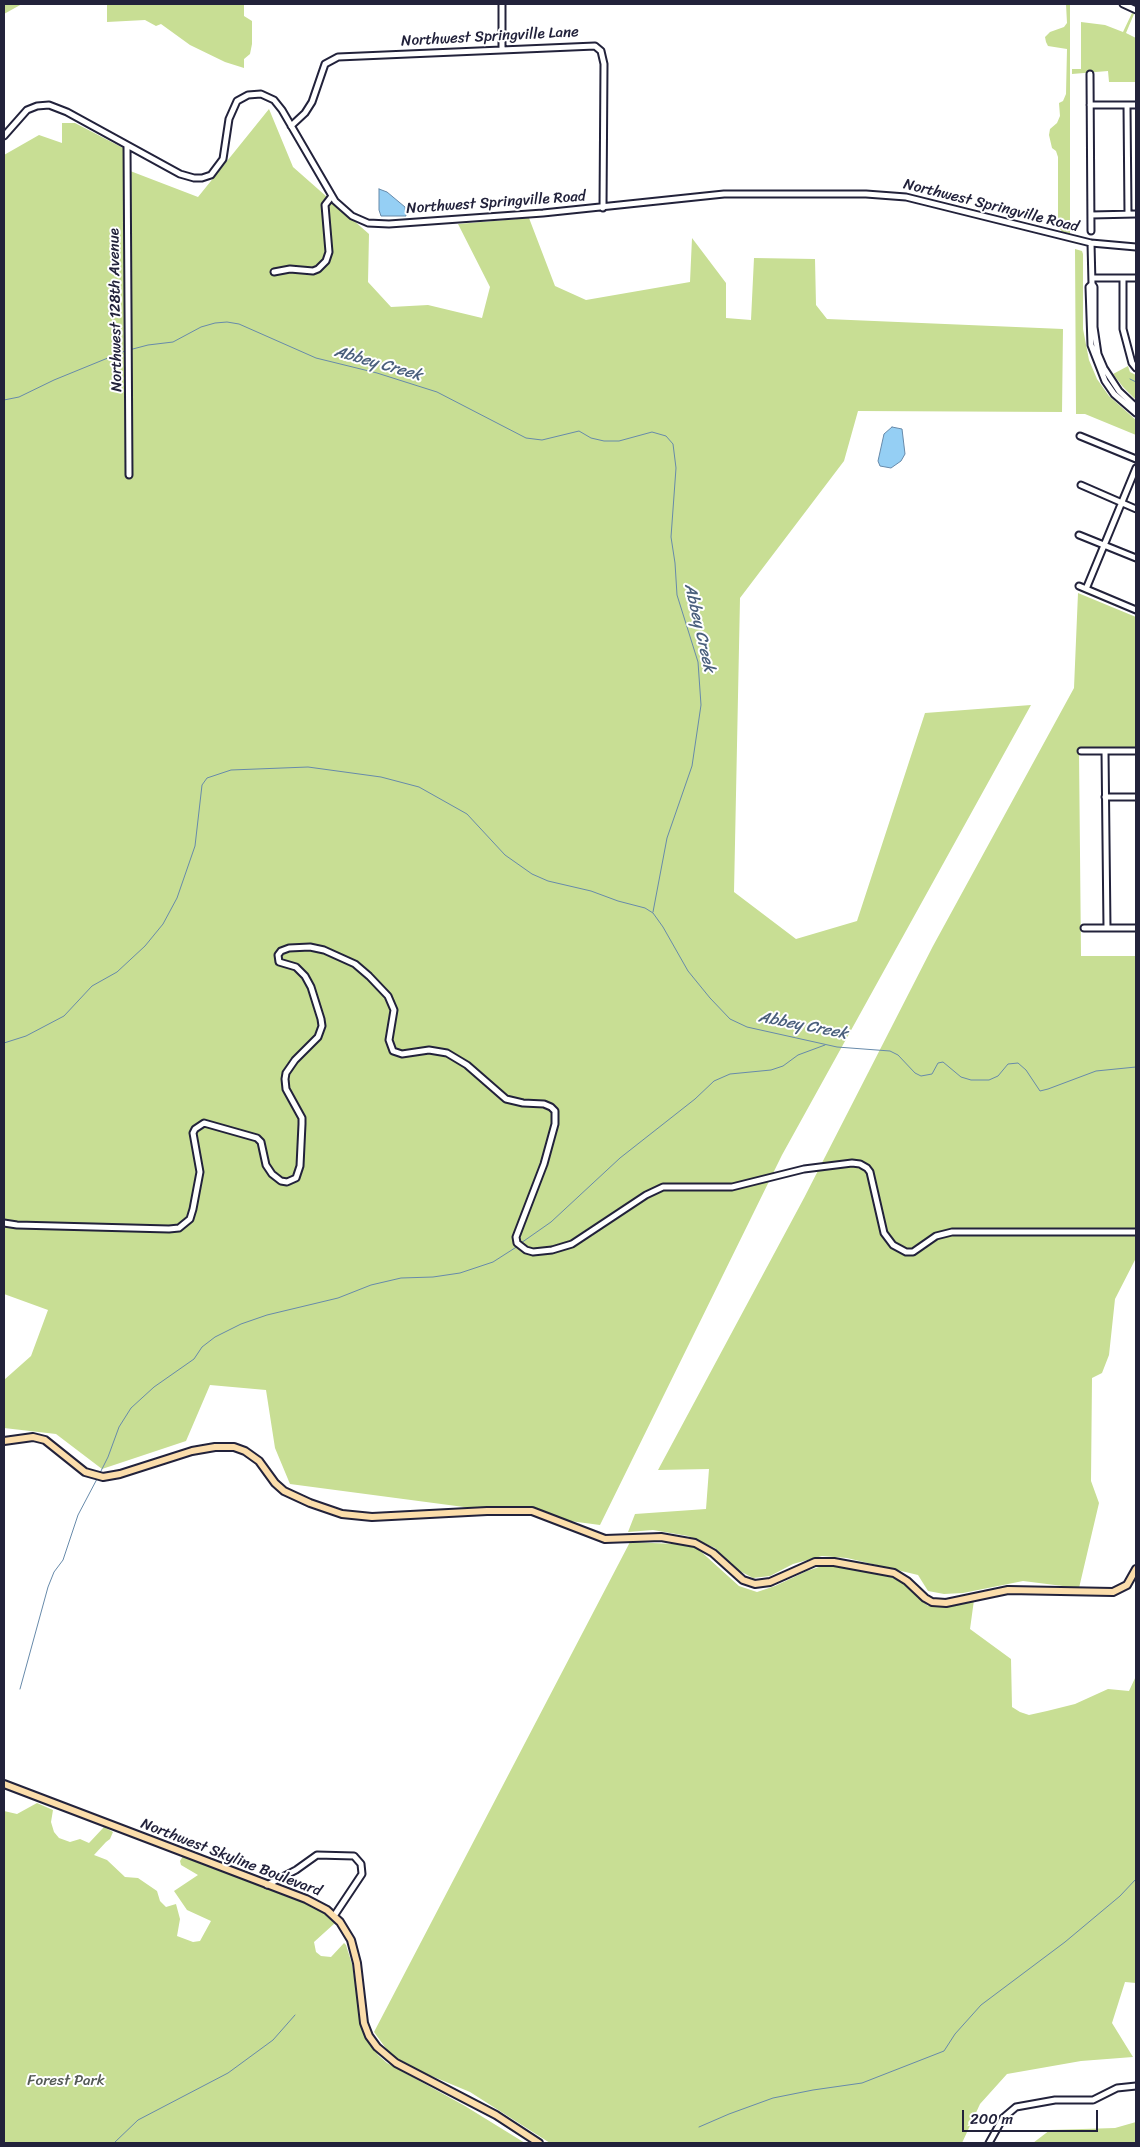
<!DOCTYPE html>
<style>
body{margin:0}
#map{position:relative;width:1140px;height:2147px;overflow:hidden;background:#fff;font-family:Sriracha,sans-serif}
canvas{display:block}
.frame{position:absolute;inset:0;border:5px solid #22223b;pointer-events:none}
.scale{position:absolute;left:962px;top:2110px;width:136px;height:22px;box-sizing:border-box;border:2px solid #22223b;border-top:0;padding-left:6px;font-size:15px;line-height:18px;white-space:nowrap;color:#22223b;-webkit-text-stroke:4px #fff;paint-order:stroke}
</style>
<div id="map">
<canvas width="1140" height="2147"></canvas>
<div class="frame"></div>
<div class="scale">200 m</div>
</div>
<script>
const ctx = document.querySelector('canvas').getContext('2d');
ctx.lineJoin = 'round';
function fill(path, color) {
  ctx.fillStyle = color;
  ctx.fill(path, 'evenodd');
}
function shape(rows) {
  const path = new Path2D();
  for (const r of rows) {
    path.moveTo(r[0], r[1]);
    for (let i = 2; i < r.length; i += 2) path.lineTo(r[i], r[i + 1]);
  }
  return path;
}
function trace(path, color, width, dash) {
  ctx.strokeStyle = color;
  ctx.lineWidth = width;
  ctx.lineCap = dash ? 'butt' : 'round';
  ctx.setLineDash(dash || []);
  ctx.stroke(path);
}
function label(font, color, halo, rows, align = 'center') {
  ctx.font = font + ' Sriracha,sans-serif';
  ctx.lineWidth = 4;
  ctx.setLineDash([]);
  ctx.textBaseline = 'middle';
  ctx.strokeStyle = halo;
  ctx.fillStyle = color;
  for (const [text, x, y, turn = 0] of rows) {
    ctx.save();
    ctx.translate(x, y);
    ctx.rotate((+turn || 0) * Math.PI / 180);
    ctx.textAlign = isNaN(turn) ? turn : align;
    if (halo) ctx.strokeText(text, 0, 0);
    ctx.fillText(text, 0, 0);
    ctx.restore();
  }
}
const green = shape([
 [4,4,22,4,4,14],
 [107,4,244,4,244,16,252,21,252,44,250,54,244,59,244,68,225,62,190,45,161,24,156,26,145,20,107,22],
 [1066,4,1070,4,1070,235,1063,233,1060,229,1058,220,1058,157,1056,151,1052,148,1049,135,1050,129,1057,123,1060,116,1059,103,1063,101,1066,94,1067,49,1048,46,1046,42,1045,37,1050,32,1064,27,1067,23],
 [1132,13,1134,14,1126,33,1136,38,1136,82,1109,82,1108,71,1072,74,1072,69,1081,69,1081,22,1105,25,1123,32],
 [269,109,293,167,369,234,368,282,391,307,428,305,482,318,490,287,458,224,529,218,555,286,586,300,690,282,692,238,726,283,726,318,751,320,754,258,815,259,816,305,827,319,1063,329,1062,412,858,411,844,461,740,598,734,892,796,939,857,921,925,713,1031,705,782,1155,600,1525,290,1484,275,1448,266,1390,210,1385,186,1441,102,1469,56,1434,4,1428,4,1380,31,1356,48,1310,4,1294,4,155,39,135,62,143,62,123,75,123,125,149,125,169,198,197],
 [1075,249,1082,251,1083,254,1083,329,1089,360,1097,379,1109,396,1136,420,1136,435,1085,414,1076,414],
 [1128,366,1130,372,1136,375,1136,400,1123,387,1113,374],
 [1078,593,1136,617,1136,751,1079,752,1081,956,1136,956,1136,1258,1115,1299,1109,1355,1102,1373,1092,1378,1091,1481,1099,1503,1079,1588,1023,1581,963,1593,944,1594,928,1591,918,1575,847,1558,822,1556,793,1564,770,1576,753,1578,738,1570,715,1548,688,1536,653,1530,628,1532,635,1514,706,1509,709,1469,658,1470,804,1198,933,946,1074,688],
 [630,1542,675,1544,697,1548,739,1586,757,1592,775,1586,807,1571,825,1565,882,1573,900,1581,928,1606,948,1606,974,1600,970,1629,1011,1659,1012,1707,1020,1712,1029,1715,1047,1711,1075,1704,1108,1689,1129,1691,1136,1676,1136,1983,1125,1982,1112,2023,1133,2057,1081,2061,1007,2074,980,2104,962,2143,550,2143,470,2092,422,2072,390,2054,374,2032],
 [37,1803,53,1810,51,1822,54,1832,59,1838,70,1842,80,1839,89,1843,104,1827,113,1832,110,1839,106,1842,94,1855,107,1860,125,1877,138,1878,157,1891,160,1901,166,1907,176,1904,180,1919,177,1936,193,1942,200,1941,211,1921,187,1910,174,1891,198,1875,181,1865,180,1861,183,1856,290,1897,315,1907,328,1915,335,1923,314,1942,316,1952,321,1956,331,1957,344,1943,346,1945,352,1964,362,2026,364,2035,378,2055,387,2063,465,2106,525,2143,4,2143,4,1811,17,1814],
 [1136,2122,1136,2143,1033,2143,1050,2130,1115,2128]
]);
const water = shape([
 [379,189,387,192,405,207,406,216,381,216,379,210,379,189],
 [892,427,902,429,905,454,901,461,891,468,880,466,878,461,884,434,892,427]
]);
const stream = shape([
 [129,350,148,345,173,342,201,327,215,323,227,322,239,324,316,358,377,373,437,392,526,438,542,440,579,431,591,438,604,441,619,441,652,432,666,436,673,444,676,468,671,537,675,563,677,595,698,662,701,705,692,766,667,838,653,912],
 [1130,379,1136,382],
 [4,400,19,397,54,380,125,351],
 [4,1043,26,1036,64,1016,92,986,117,972,145,946,163,924,177,898,195,846,202,785,207,778,231,770,308,767,381,777,419,787,467,814,505,855,532,874,548,881,591,891,618,901,645,908,653,913,663,927,688,971,710,998,730,1019,747,1027,837,1047,890,1051,898,1055,915,1073,921,1076,932,1074,938,1063,943,1062,961,1077,971,1080,989,1080,998,1076,1008,1064,1018,1063,1026,1070,1040,1091,1048,1089,1096,1071,1136,1067],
 [521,1243,551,1222,620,1158,695,1099,714,1081,730,1074,771,1070,783,1066,798,1055,825,1045],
 [100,1473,108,1457,119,1427,131,1408,154,1387,194,1359,202,1347,215,1337,241,1324,267,1315,338,1298,371,1285,401,1278,433,1277,460,1273,493,1262,518,1246],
 [20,1689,48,1587,54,1572,63,1560,78,1515,97,1479],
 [699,2127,729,2114,773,2098,813,2090,862,2083,944,2051,955,2034,981,2005,1065,1942,1120,1896,1136,1879],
 [114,2143,138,2120,228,2073,273,2040,295,2015]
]);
const minor = shape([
 [502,4,502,49],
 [1123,4,1136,10],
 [1090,74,1091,231],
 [1090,105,1136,105],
 [1127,105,1128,214],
 [291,126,305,113,312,102,325,64,338,57,595,46,601,51,604,64,603,208],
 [4,136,27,110,37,106,49,105,67,112,180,174,194,178,202,178,211,175,223,159,229,119,237,101,248,95,261,94,274,100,282,110,335,201,352,216,368,223,389,224,543,213,724,194,866,194,906,197,1091,243,1136,247],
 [127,145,129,475],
 [1091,215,1136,214],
 [1091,243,1092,284,1089,287,1091,345,1105,381,1114,394,1136,413],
 [274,272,290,269,313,271,318,269,326,261,329,252,325,205,332,196],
 [1092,278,1136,278],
 [1123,278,1123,329,1132,363,1136,368],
 [1092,284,1094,287,1094,327,1098,354,1104,368,1119,391,1136,407],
 [1080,436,1136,459],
 [1081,485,1136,509],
 [1079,535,1136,558],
 [1079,586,1136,610],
 [1086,589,1136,468],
 [1081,751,1136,751],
 [1105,751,1107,928],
 [1105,797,1136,797],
 [1084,928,1136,928],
 [4,1223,17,1225,169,1229,179,1228,190,1219,193,1209,200,1172,193,1133,195,1129,204,1123,257,1138,261,1142,266,1165,272,1174,281,1181,287,1182,296,1178,300,1166,302,1124,302,1118,286,1089,285,1079,286,1073,295,1060,318,1037,322,1026,321,1019,311,987,305,976,296,967,279,962,278,955,281,951,289,948,310,947,324,950,355,964,369,976,388,996,394,1010,389,1040,393,1051,402,1054,429,1050,447,1053,467,1065,506,1099,523,1103,544,1104,551,1107,555,1111,555,1124,544,1164,516,1237,517,1243,526,1250,533,1252,552,1250,572,1244,646,1195,663,1187,732,1187,804,1169,852,1163,860,1164,867,1168,870,1172,884,1233,893,1245,906,1252,913,1252,936,1236,952,1232,1136,1232],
 [267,1885,296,1870,317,1855,354,1856,361,1864,362,1874,334,1916],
 [989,2143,1003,2118,1016,2107,1055,2100,1093,2100,1117,2088,1136,2086]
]);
const major = shape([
 [4,1441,33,1437,45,1440,85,1472,103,1477,120,1474,192,1451,215,1447,234,1447,245,1451,259,1461,275,1483,284,1491,310,1503,342,1514,372,1517,487,1511,532,1511,605,1539,661,1537,695,1543,713,1553,743,1580,755,1584,770,1582,815,1562,834,1562,894,1573,907,1581,925,1598,932,1602,946,1603,1008,1590,1113,1592,1127,1585,1136,1569],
 [4,1784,306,1899,327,1910,340,1922,351,1940,357,1963,364,2023,369,2036,377,2047,396,2063,496,2115,539,2143]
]);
const streetNames = [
 ["Northwest Springville Lane",490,37,-3],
 ["Northwest Springville Road",496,203,-4],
 ["Northwest Springville Road",991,206,14],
 ["Northwest 128th Avenue",116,310,-91],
 ["Northwest Skyline Boulevard",231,1858,21]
];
const parkNames = [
 ["Forest Park",66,2081]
];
const waterNames = [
 ["Abbey Creek",378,364,16],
 ["Abbey Creek",699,628,77],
 ["Abbey Creek",803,1026,11]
];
fill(green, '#c8de94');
fill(water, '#95cff4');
trace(water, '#678aaa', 1);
trace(stream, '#678aaa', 1);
trace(minor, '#22223b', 9);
trace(major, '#22223b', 10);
trace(minor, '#fff', 5);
trace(major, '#fbddab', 6);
label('15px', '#22223b', '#fff', streetNames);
label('15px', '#545a56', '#fff', parkNames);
label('italic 16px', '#4a5f7c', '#fff', waterNames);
</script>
